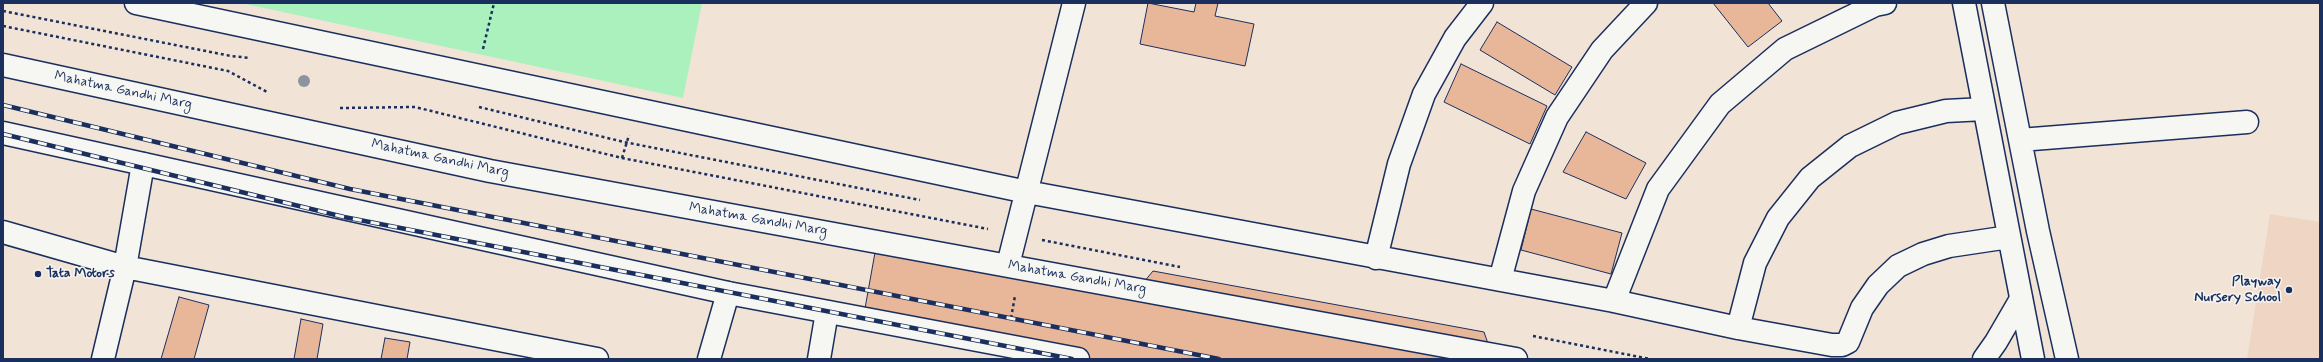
<!DOCTYPE html>
<style>
body{margin:0}
#map{position:relative;width:2323px;height:362px;overflow:hidden;background:#f2e3d7;font-family:Mynerve,sans-serif}
canvas{display:block}
.frame{position:absolute;inset:0;border:4px solid #1b2f5e;pointer-events:none}
</style>
<div id="map">
<canvas width="2323" height="362"></canvas>
<div class="frame"></div>
</div>
<script>
const ctx = document.querySelector('canvas').getContext('2d');
ctx.lineJoin = 'round';
function fill(path, color) {
  ctx.fillStyle = color;
  ctx.fill(path, 'evenodd');
}
function shape(rows) {
  const path = new Path2D();
  for (const r of rows) {
    path.moveTo(r[0], r[1]);
    for (let i = 2; i < r.length; i += 2) path.lineTo(r[i], r[i + 1]);
  }
  return path;
}
function trace(path, color, width, dash) {
  ctx.strokeStyle = color;
  ctx.lineWidth = width;
  ctx.lineCap = dash ? 'butt' : 'round';
  ctx.setLineDash(dash || []);
  ctx.stroke(path);
}
function label(font, color, halo, rows, align = 'center') {
  ctx.font = font + ' Mynerve,sans-serif';
  ctx.lineWidth = 3;
  ctx.setLineDash([]);
  ctx.textBaseline = 'middle';
  ctx.strokeStyle = halo;
  ctx.fillStyle = color;
  for (const [text, x, y, turn = 0] of rows) {
    ctx.save();
    ctx.translate(x, y);
    ctx.rotate((+turn || 0) * Math.PI / 180);
    ctx.textAlign = isNaN(turn) ? turn : align;
    if (halo) ctx.strokeText(text, 0, 0);
    ctx.fillText(text, 0, 0);
    ctx.restore();
  }
}
const built = shape([
 [2270,214,2320,222,2320,359,2247,359]
]);
const green = shape([
 [241,3,702,3,683,98]
]);
const building = shape([
 [1148,3,1194,12,1196,3,1218,3,1215,16,1254,24,1245,66,1140,44,1148,3],
 [1713,3,1768,3,1782,21,1748,47,1713,3],
 [1497,22,1572,67,1555,95,1480,50,1497,22],
 [1461,64,1547,106,1530,144,1444,102,1461,64],
 [1586,132,1646,163,1626,199,1563,172,1586,132],
 [1531,209,1622,233,1611,274,1521,250,1531,209],
 [876,247,1134,294,1153,271,1484,332,1492,355,1512,359,1060,359,862,325,876,247],
 [179,297,209,305,194,359,161,359,179,297],
 [301,319,323,324,317,359,294,359,301,319],
 [385,338,410,342,407,359,381,359,385,338]
]);
const path = shape([
 [3,11,231,56,250,58],
 [3,26,228,71,269,93],
 [483,49,494,3],
 [479,107,624,142,920,200],
 [340,108,415,107,622,158,988,229],
 [622,158,629,135],
 [1042,240,1180,267],
 [1011,318,1015,296],
 [1533,336,1650,359]
]);
const minor = shape([
 [136,3,1027,192,1614,301,1738,328,1832,345,1842,345,1848,342,1862,308,1878,285,1898,266,1923,254,1949,246,2009,237],
 [1964,3,2033,359],
 [1993,3,2038,231,2067,359],
 [2020,140,2247,122],
 [3,232,125,267,597,359],
 [1376,258,1399,164,1424,94,1455,38,1482,3],
 [1008,265,1074,3],
 [1500,280,1524,191,1557,117,1602,50,1646,3],
 [1614,301,1658,189,1720,104,1785,49,1875,5,1885,3],
 [1738,328,1755,263,1778,218,1810,178,1850,146,1897,123,1946,111,1984,109],
 [103,359,125,267,143,164],
 [709,359,728,293],
 [819,359,827,312]
]);
const major = shape([
 [3,65,490,171,1516,359],
 [3,133,728,293,1078,359],
 [1984,359,1996,342,2021,299]
]);
const rail = shape([
 [3,105,350,189,1219,359],
 [3,134,344,217,1072,359]
]);
const trees = [
 [304,81]
];
const markers = [
 [38,274,4,"#1b2f5e"],
 [2289,290,4,"#1b2f5e"]
];
const streetNames = [
 ["Mahatma Gandhi Marg",123,91,12],
 ["Mahatma Gandhi Marg",440,159,12],
 ["Mahatma Gandhi Marg",758,220,10],
 ["Mahatma Gandhi Marg",1077,278,10]
];
const poiNames = [
 ["Tata Motors",46,274],
 ["Playway",2281,282,"right"],
 ["Nursery School",2281,298,"right"]
];
fill(built, '#efd6c4');
fill(green, '#aaf1bd');
fill(building, '#e8b799');
trace(building, '#1b2f5e', 1);
trace(minor, '#1b2f5e', 25);
trace(major, '#1b2f5e', 25);
trace(path, '#1b2f5e', 2.5, [3, 3]);
trace(minor, '#f6f6f2', 22);
trace(major, '#f6f6f2', 22);
trace(rail, '#1b2f5e', 4.5);
trace(rail, '#f6f6f2', 3, [9]);
ctx.fillStyle = '#8c959f';
for (const [x, y] of trees) {
  ctx.beginPath();
  ctx.arc(x, y, 6, 0, 2 * Math.PI);
  ctx.fill();
}
for (const [x, y, r, color] of markers) {
  const dot = new Path2D();
  dot.arc(x, y, r, 0, 2 * Math.PI);
  ctx.fillStyle = color;
  ctx.fill(dot);
  trace(dot, '#f6f6f2', 1.5);
}
label('14px', '#1b2f5e', '#f6f6f2', streetNames);
label('bold 14px', '#1b2f5e', '#f6f6f2', poiNames, 'left');
</script>
